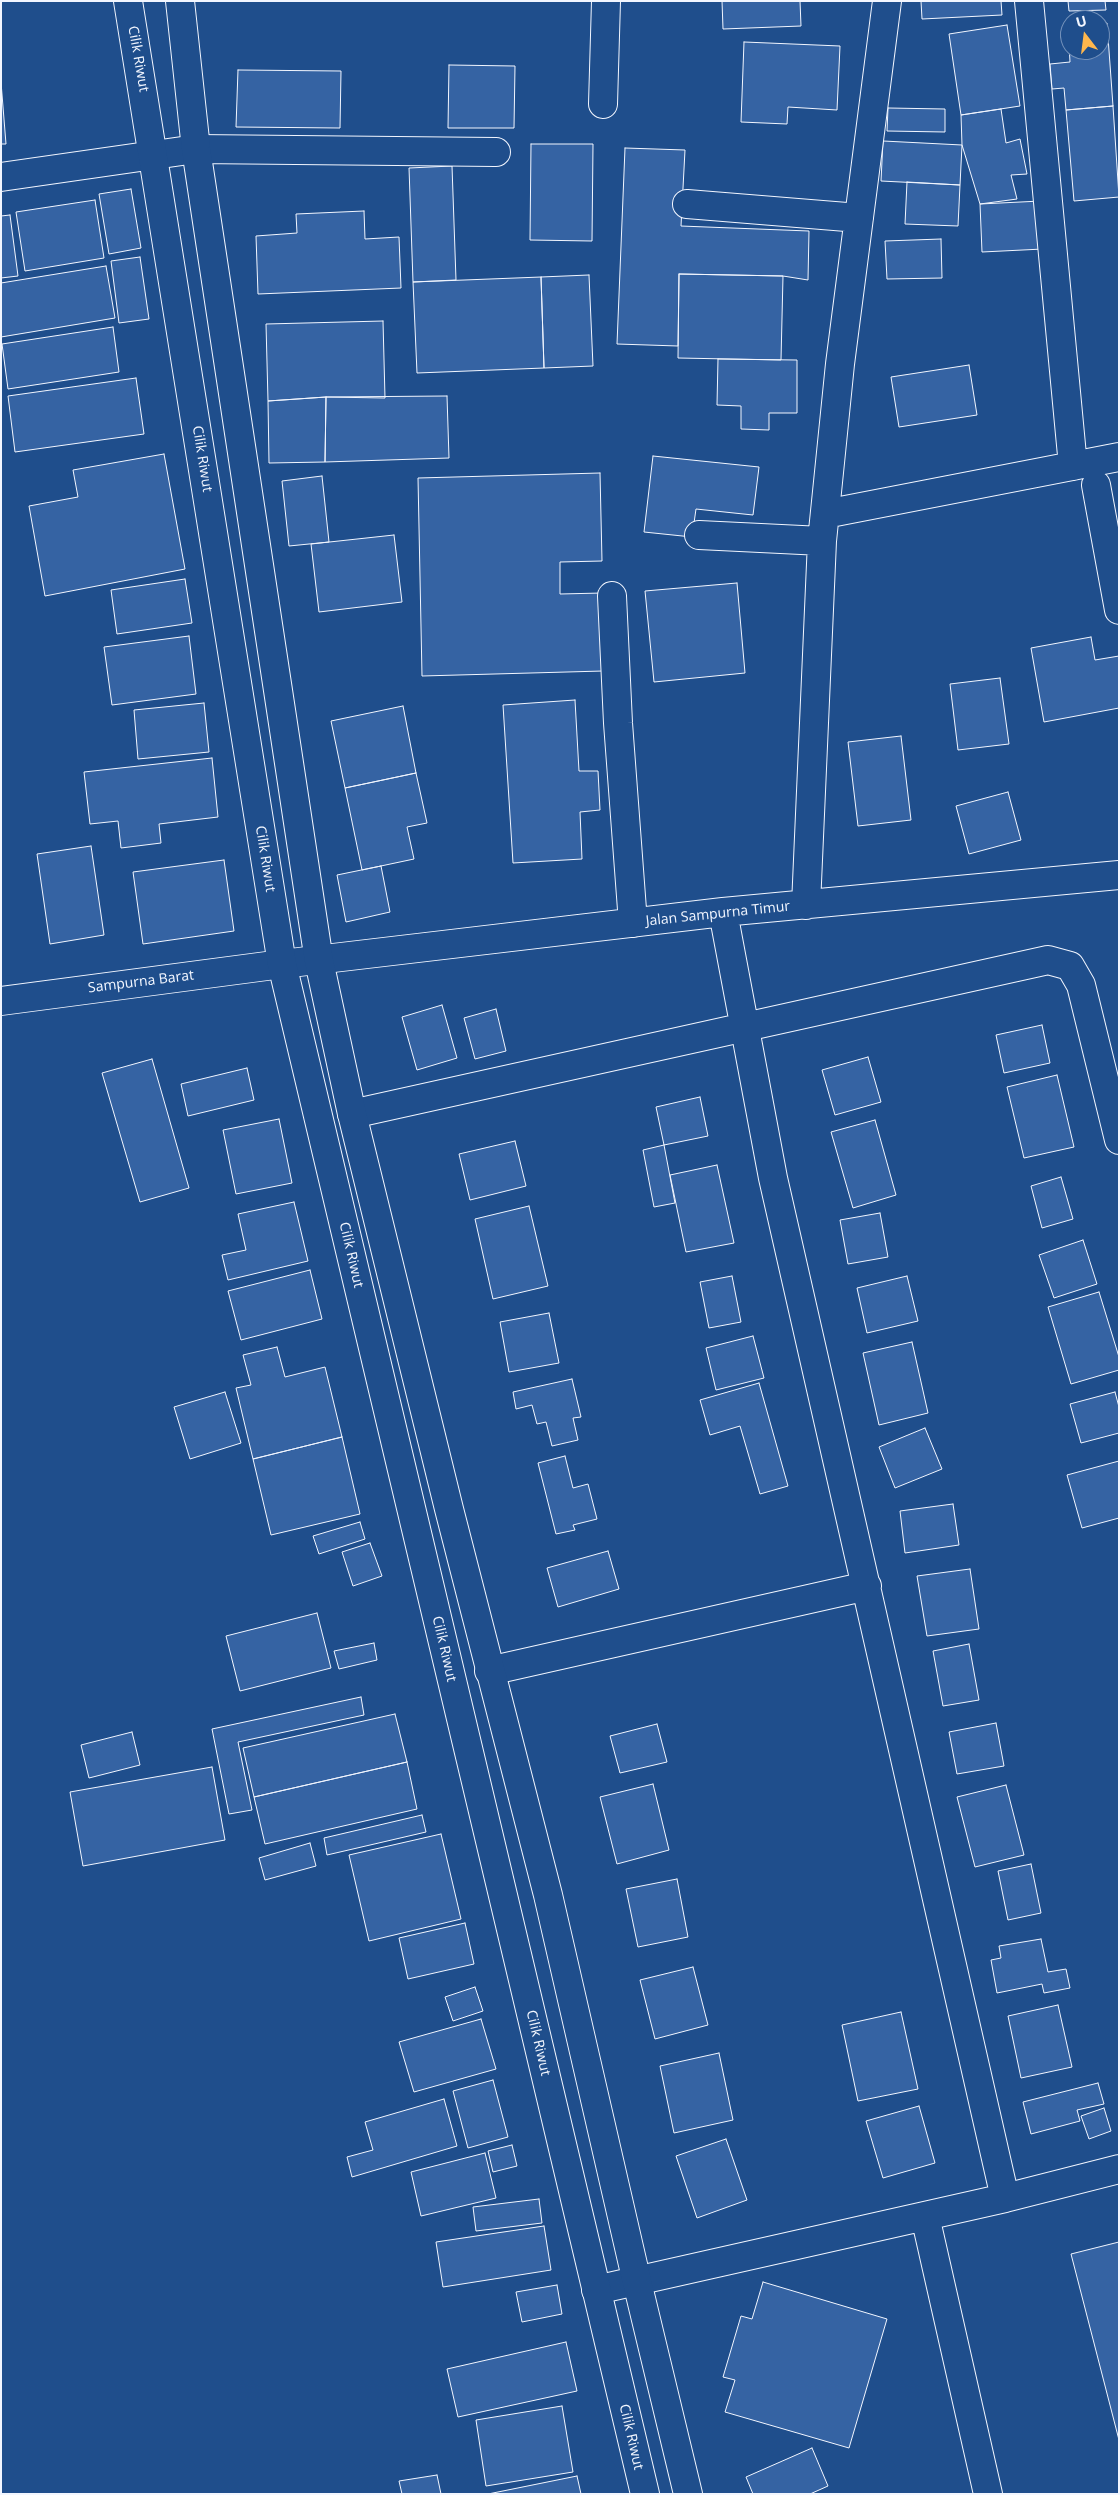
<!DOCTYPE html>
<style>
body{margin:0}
#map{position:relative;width:1120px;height:2495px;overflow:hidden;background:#1f4e8c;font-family:"Open Sans",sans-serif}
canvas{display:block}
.frame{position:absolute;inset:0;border:2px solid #f2f6ff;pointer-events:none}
.north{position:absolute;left:1060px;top:10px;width:50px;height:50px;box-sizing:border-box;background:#1f4e8c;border:1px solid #7391ba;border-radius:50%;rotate:345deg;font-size:14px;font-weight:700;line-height:20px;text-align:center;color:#f2f6ff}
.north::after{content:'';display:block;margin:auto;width:18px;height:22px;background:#ffb74d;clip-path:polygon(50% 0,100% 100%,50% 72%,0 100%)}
</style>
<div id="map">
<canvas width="1120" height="2495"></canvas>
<div class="frame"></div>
<div class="north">U</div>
</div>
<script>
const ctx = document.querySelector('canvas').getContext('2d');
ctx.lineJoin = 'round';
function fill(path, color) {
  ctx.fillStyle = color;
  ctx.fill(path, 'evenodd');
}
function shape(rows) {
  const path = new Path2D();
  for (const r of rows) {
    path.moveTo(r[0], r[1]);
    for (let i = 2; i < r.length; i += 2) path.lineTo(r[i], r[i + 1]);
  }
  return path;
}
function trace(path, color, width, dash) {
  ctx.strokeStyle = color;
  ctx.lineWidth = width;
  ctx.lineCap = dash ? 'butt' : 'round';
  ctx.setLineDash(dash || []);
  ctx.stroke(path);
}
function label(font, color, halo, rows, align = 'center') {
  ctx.font = font + ' "Open Sans",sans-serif';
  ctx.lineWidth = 4;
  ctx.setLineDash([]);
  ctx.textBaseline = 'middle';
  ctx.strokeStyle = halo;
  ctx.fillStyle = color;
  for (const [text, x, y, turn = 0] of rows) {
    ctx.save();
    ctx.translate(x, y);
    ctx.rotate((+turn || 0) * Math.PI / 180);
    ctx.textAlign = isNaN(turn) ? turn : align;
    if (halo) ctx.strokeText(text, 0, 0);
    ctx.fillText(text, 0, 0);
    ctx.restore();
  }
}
const building = shape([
 [722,1,800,1,801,26,723,29,722,1],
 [921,1,1001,1,1002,15,922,19,921,1],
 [1068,1,1105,1,1106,10,1069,11,1068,1],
 [1100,23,1107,23,1113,106,1066,110,1064,88,1052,89,1050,64,1070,62,1068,26,1070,26,1070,50,1100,50,1100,23],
 [1007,25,1020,106,961,115,949,34,1007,25],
 [744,42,840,46,837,110,788,107,787,124,741,122,744,42],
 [449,65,515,66,514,128,448,128,449,65],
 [238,70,341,71,340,128,236,127,238,70],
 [1,82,6,144,1,144,1,82],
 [1113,106,1119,197,1074,201,1066,110,1113,106],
 [888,108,945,109,945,132,887,131,888,108],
 [1001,109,1006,143,1020,139,1027,174,1011,175,1017,199,980,204,962,145,961,115,1001,109],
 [883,141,962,145,960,185,881,181,883,141],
 [531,144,593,144,592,241,530,240,531,144],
 [625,148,685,150,681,226,809,231,808,280,783,276,679,274,678,346,617,344,625,148],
 [452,166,456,280,413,282,409,168,452,166],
 [907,182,960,185,958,226,905,224,907,182],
 [131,189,141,248,109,254,99,194,131,189],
 [95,200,104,258,25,271,16,212,95,200],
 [1041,201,1043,249,982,252,980,204,1041,201],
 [364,211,365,239,399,237,401,288,258,294,256,236,297,233,296,214,364,211],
 [10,215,18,276,1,278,1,216,10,215],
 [941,239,942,278,887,279,885,241,941,239],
 [140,257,149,319,119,323,111,261,140,257],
 [106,266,115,318,1,337,1,283,106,266],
 [679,274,783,276,781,360,678,358,679,274],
 [589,275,593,366,544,368,541,277,589,275],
 [541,277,544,368,417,373,413,282,541,277],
 [383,321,385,398,326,397,268,401,266,324,383,321],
 [113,327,119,372,8,389,2,344,113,327],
 [718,359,797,360,797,413,769,413,769,430,741,429,741,406,717,405,718,359],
 [969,365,977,415,899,427,891,377,969,365],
 [136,378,144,434,15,452,8,396,136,378],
 [447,396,449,458,325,462,326,397,447,396],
 [326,397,325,462,269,463,268,401,326,397],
 [164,454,185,569,45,596,29,506,78,497,73,470,164,454],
 [653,456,759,467,753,515,696,509,692,537,644,532,653,456],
 [600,473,602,561,560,562,560,594,602,593,603,671,422,676,418,478,600,473],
 [322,476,329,542,289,546,282,481,322,476],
 [394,535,402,602,319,612,311,544,394,535],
 [185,579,192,623,117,634,111,590,185,579],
 [737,583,745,673,654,682,645,591,737,583],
 [189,636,196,694,112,705,104,647,189,636],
 [1091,637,1095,660,1119,656,1119,708,1044,722,1031,648,1091,637],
 [1000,678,1009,744,958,750,950,684,1000,678],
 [575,700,579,771,598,771,600,810,580,812,582,859,513,863,503,705,575,700],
 [204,703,209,752,138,759,134,710,204,703],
 [403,706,416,773,345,788,331,721,403,706],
 [901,736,911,820,858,826,848,742,901,736],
 [212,758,218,817,159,824,161,843,121,848,118,821,90,824,84,772,212,758],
 [416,773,427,823,407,827,414,859,362,870,345,788,416,773],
 [1008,792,1021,840,969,854,956,806,1008,792],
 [91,846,104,935,50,944,37,854,91,846],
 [224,860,234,931,143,944,133,872,224,860],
 [381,866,390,912,346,922,337,875,381,866],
 [442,1005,457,1058,417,1070,402,1017,442,1005],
 [496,1009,506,1051,475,1059,464,1018,496,1009],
 [1042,1025,1050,1063,1004,1073,996,1035,1042,1025],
 [868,1057,881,1102,835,1115,822,1070,868,1057],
 [152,1059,189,1188,140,1202,102,1073,152,1059],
 [247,1068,254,1100,188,1116,181,1084,247,1068],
 [1057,1075,1074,1147,1024,1158,1007,1087,1057,1075],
 [700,1097,708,1136,664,1145,656,1107,700,1097],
 [279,1119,292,1183,236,1194,223,1130,279,1119],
 [875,1120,896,1195,853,1208,831,1132,875,1120],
 [515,1141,526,1186,470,1200,459,1154,515,1141],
 [664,1145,675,1203,654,1207,643,1150,664,1145],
 [717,1165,734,1243,686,1252,670,1175,717,1165],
 [1061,1177,1073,1219,1042,1228,1031,1186,1061,1177],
 [294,1202,308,1261,228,1280,222,1255,246,1250,238,1214,294,1202],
 [529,1206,548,1286,493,1299,475,1219,529,1206],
 [880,1213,888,1257,848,1264,840,1220,880,1213],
 [1083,1240,1097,1284,1054,1298,1039,1255,1083,1240],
 [310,1270,322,1319,241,1340,228,1291,310,1270],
 [732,1276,741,1322,709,1328,700,1282,732,1276],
 [907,1276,918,1321,867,1333,857,1288,907,1276],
 [1099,1292,1119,1357,1119,1370,1071,1384,1048,1307,1099,1292],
 [549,1313,559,1363,509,1372,500,1322,549,1313],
 [753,1336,764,1378,716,1390,706,1348,753,1336],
 [912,1342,928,1413,879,1425,863,1353,912,1342],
 [277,1347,285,1377,325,1367,342,1437,253,1459,236,1388,251,1385,243,1355,277,1347],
 [572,1379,581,1417,573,1418,578,1440,552,1446,546,1422,537,1424,532,1405,516,1409,513,1392,572,1379],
 [759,1383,788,1486,760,1494,740,1426,710,1435,700,1400,759,1383],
 [225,1392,241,1443,190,1459,174,1407,225,1392],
 [1115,1392,1119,1407,1119,1433,1081,1443,1070,1404,1115,1392],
 [925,1428,942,1469,895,1488,879,1447,925,1428],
 [342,1437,360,1514,271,1535,253,1459,342,1437],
 [565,1456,573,1488,588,1484,597,1519,573,1525,575,1530,556,1534,538,1463,565,1456],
 [1119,1461,1119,1518,1082,1528,1067,1475,1119,1461],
 [953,1504,959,1545,905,1553,900,1511,953,1504],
 [360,1522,365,1539,319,1554,313,1536,360,1522],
 [370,1543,382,1576,353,1586,342,1552,370,1543],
 [608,1551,619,1589,558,1607,547,1568,608,1551],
 [970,1569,979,1629,927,1636,917,1576,970,1569],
 [317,1613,331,1668,240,1691,226,1636,317,1613],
 [374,1643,377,1660,339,1669,334,1651,374,1643],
 [969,1644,979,1700,943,1706,933,1651,969,1644],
 [361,1697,364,1715,238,1742,252,1810,229,1814,212,1729,361,1697],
 [395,1714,407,1762,254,1797,243,1748,395,1714],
 [996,1723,1004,1766,957,1774,949,1732,996,1723],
 [657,1724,667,1762,620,1773,610,1736,657,1724],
 [132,1732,140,1765,89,1778,81,1745,132,1732],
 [407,1762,417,1809,265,1844,254,1797,407,1762],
 [212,1767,225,1840,83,1866,70,1792,212,1767],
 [653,1784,669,1850,617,1864,600,1797,653,1784],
 [1006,1785,1024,1855,975,1867,957,1797,1006,1785],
 [422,1815,426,1832,327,1855,324,1838,422,1815],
 [441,1834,461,1919,369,1941,349,1855,441,1834],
 [310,1843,316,1866,265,1880,259,1858,310,1843],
 [1031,1864,1041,1913,1008,1920,998,1871,1031,1864],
 [677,1879,688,1937,638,1947,626,1889,677,1879],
 [465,1923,474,1964,408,1979,399,1938,465,1923],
 [1041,1939,1048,1972,1066,1969,1070,1988,1044,1993,1042,1984,997,1993,991,1960,1001,1958,999,1946,1041,1939],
 [693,1967,708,2025,655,2039,640,1980,693,1967],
 [475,1987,483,2011,453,2021,445,1997,475,1987],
 [1058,2005,1072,2067,1021,2078,1008,2016,1058,2005],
 [901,2012,918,2089,858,2101,842,2025,901,2012],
 [481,2019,496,2069,414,2092,399,2042,481,2019],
 [719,2053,733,2120,674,2133,660,2066,719,2053],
 [493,2080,508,2137,468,2148,453,2091,493,2080],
 [1098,2083,1104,2104,1077,2110,1080,2121,1031,2134,1023,2102,1098,2083],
 [444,2099,457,2146,352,2177,347,2157,373,2150,365,2122,444,2099],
 [919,2106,935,2163,883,2178,866,2121,919,2106],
 [1104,2108,1111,2131,1089,2139,1081,2116,1104,2108],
 [726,2139,747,2200,697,2218,676,2156,726,2139],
 [512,2145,517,2166,493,2172,488,2151,512,2145],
 [485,2153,496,2198,421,2216,411,2172,485,2153],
 [539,2199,542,2223,476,2231,473,2207,539,2199],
 [544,2226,551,2270,443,2287,436,2242,544,2226],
 [1119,2242,1119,2440,1071,2254,1119,2242],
 [763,2282,887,2319,849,2448,725,2412,735,2380,723,2377,741,2316,752,2319,763,2282],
 [557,2285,562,2314,522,2322,516,2292,557,2285],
 [566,2342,577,2391,458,2417,447,2369,566,2342],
 [562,2406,573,2472,486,2486,476,2420,562,2406],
 [812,2448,828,2486,810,2494,753,2494,746,2477,812,2448],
 [437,2475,441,2494,402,2494,399,2481,437,2475],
 [577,2476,581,2494,488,2494,577,2476]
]);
const minor = shape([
 [1029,1,1073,466],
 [603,104,606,1],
 [1,177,196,149,496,152],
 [687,204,859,218],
 [1096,485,1119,610],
 [825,514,1119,457],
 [699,535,822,541],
 [612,596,618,723,633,923],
 [806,905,822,541,840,364,887,1],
 [723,912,773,1178,1005,2198,925,2216,988,2494],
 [1,1001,282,964,723,912,1119,875],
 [352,1114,1048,960,1070,966,1081,985,1119,1140],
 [489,1671,867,1586],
 [1005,2198,1119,2169],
 [596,2290,925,2216]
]);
const major = shape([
 [128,1,282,964,645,2494],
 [180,1,196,149,319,961,352,1114,449,1509,548,1895,637,2282,688,2494]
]);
const streetNames = [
 ["Cilik Riwut",138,59,80],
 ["Cilik Riwut",202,459,81],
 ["Cilik Riwut",265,859,81],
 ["Jalan Sampurna Timur",718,914,-6],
 ["Sampurna Barat",141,982,-7],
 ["Cilik Riwut",351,1255,77],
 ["Cilik Riwut",444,1649,77],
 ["Cilik Riwut",538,2043,77],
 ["Cilik Riwut",631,2437,77]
];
fill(building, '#3563a3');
trace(building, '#f2f6ff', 1);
trace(minor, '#f2f6ff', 30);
trace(major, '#f2f6ff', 30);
trace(minor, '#1f4e8c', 28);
trace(major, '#1f4e8c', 28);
label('14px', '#f2f6ff', '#1f4e8c', streetNames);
</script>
